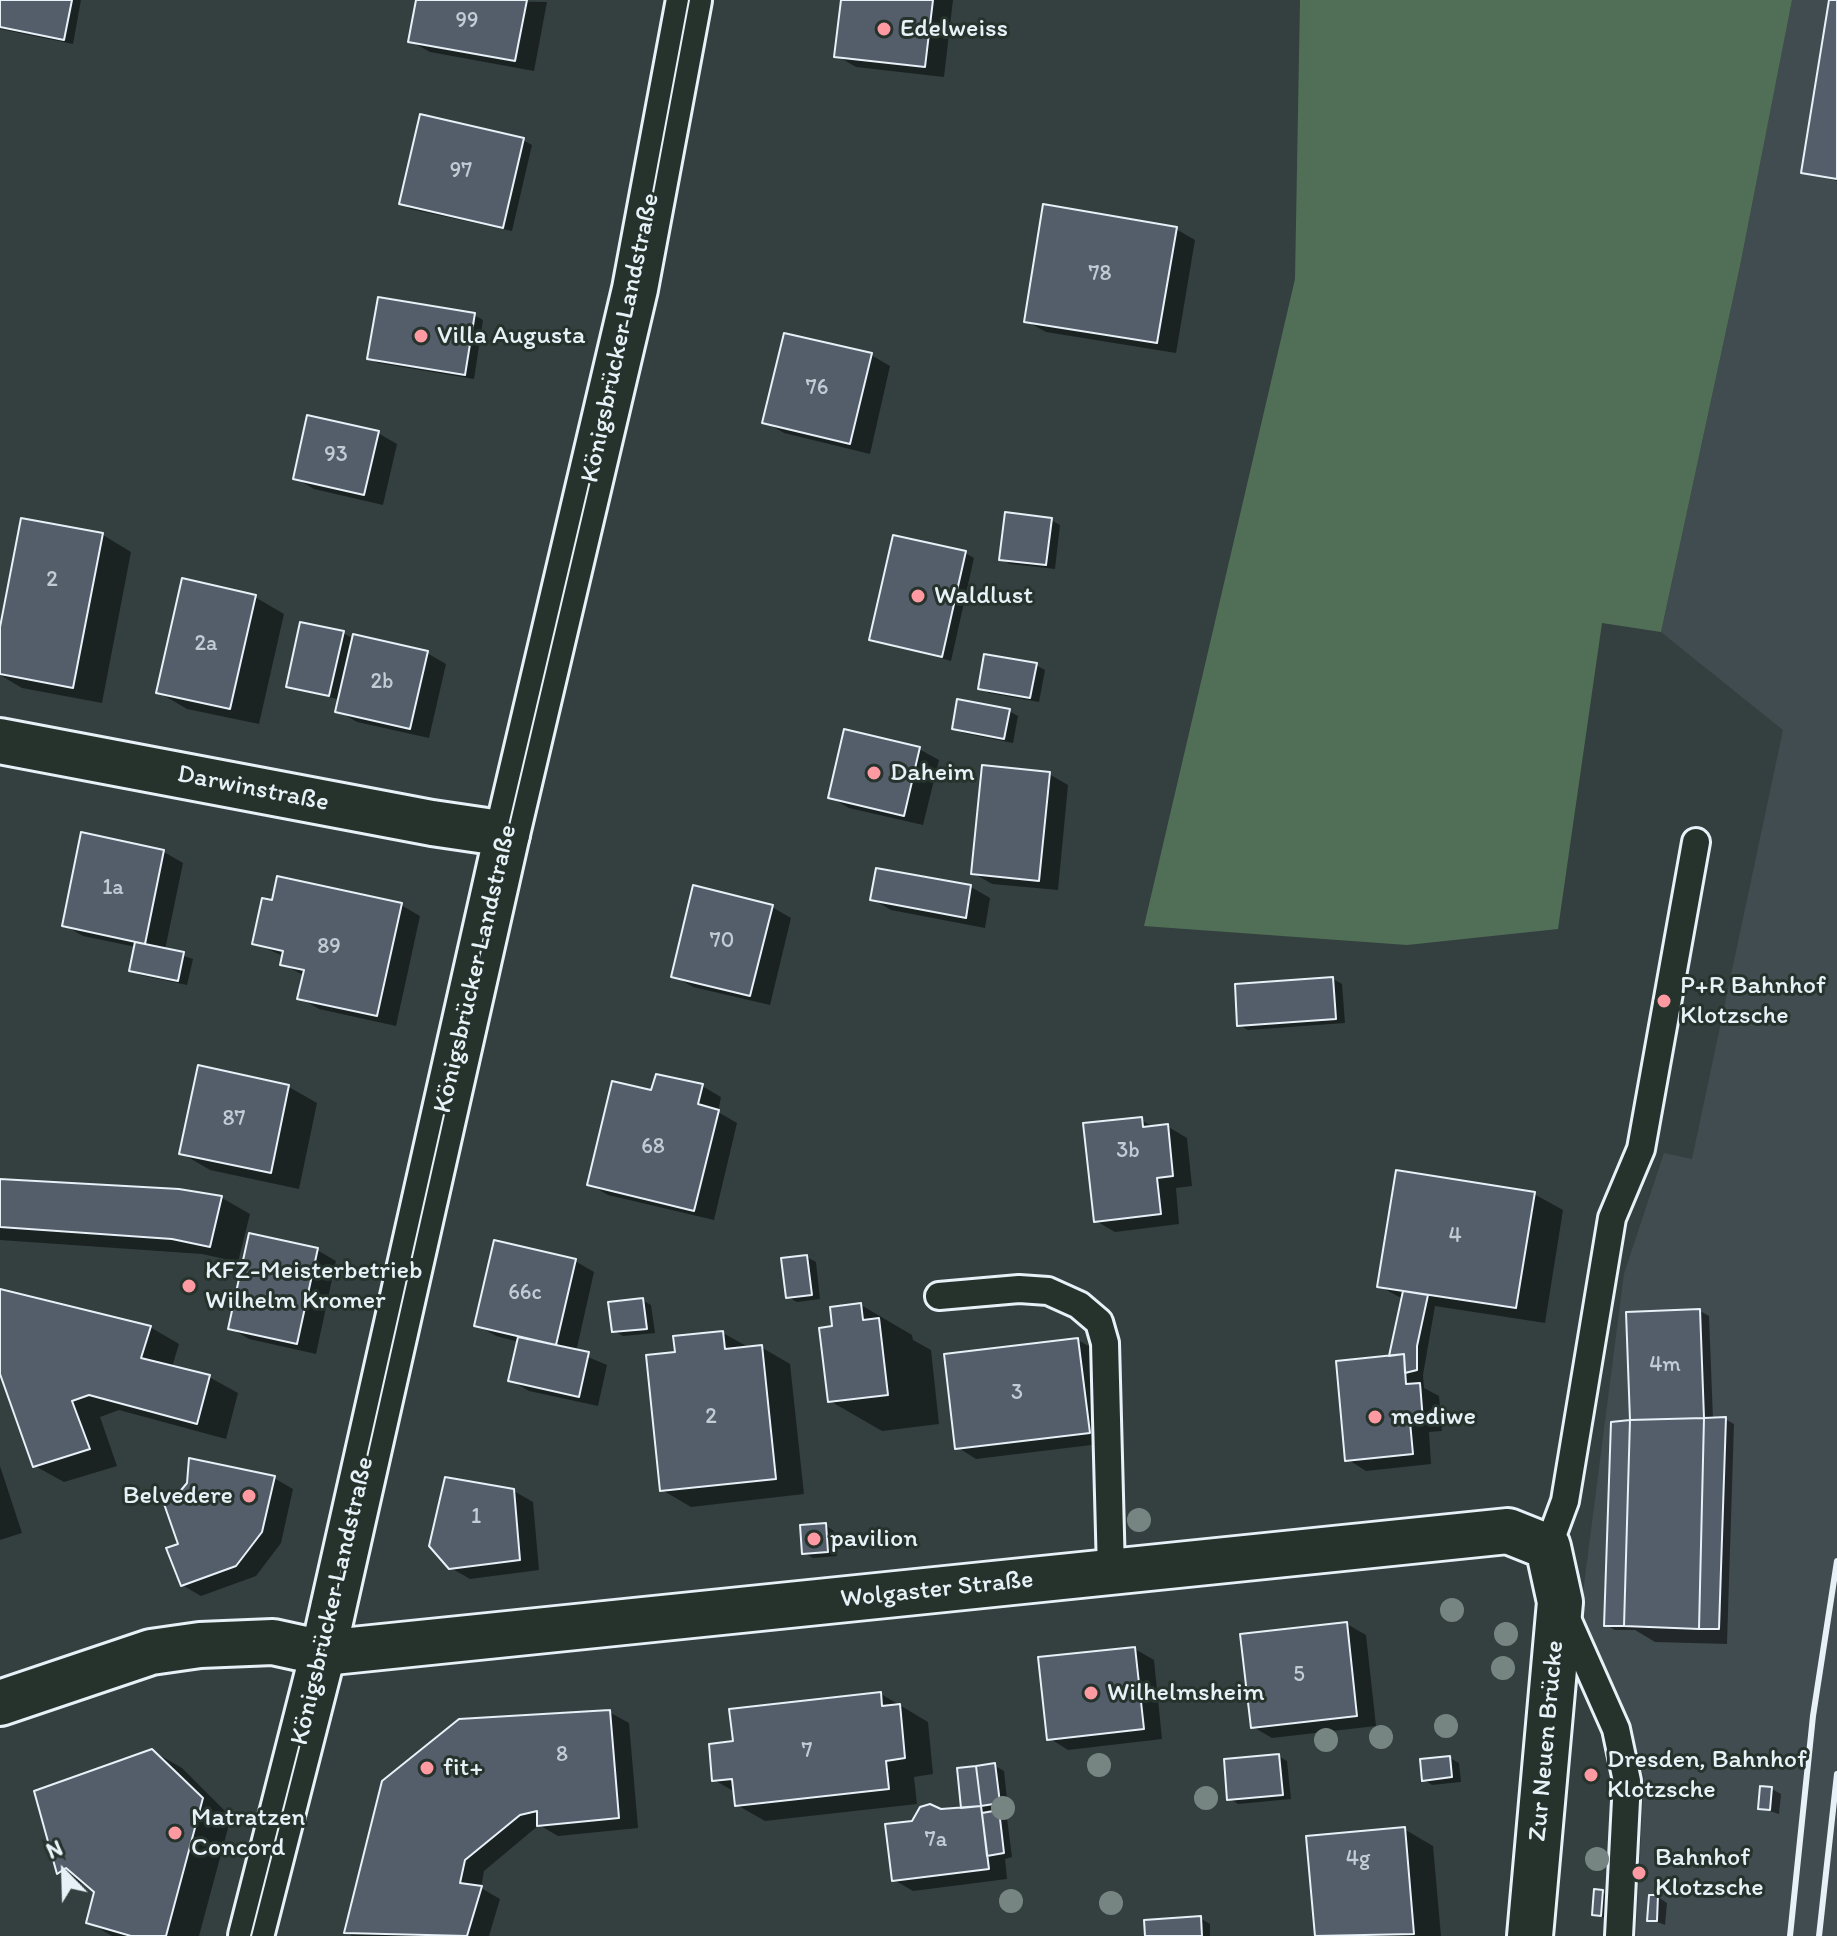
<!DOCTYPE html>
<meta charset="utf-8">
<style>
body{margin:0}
#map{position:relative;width:1837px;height:1936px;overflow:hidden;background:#344040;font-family:Itim,sans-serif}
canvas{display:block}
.north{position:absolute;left:24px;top:1832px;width:80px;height:80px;-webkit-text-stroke:6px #26332d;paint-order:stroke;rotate:337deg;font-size:22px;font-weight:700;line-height:32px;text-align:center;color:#e8f1f8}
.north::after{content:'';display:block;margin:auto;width:28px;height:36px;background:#e8f1f8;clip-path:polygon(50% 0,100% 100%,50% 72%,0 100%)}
</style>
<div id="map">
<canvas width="1837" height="1936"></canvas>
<div class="north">N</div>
</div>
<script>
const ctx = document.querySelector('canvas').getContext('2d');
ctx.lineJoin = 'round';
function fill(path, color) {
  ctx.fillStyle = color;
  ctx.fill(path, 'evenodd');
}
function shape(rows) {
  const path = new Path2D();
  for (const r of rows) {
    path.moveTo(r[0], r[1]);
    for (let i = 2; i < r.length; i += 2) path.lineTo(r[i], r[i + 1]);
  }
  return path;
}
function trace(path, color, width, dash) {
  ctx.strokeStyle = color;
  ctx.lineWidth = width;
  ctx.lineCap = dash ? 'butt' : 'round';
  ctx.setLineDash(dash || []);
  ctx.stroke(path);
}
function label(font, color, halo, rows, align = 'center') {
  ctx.font = font + ' Itim,sans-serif';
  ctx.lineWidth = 6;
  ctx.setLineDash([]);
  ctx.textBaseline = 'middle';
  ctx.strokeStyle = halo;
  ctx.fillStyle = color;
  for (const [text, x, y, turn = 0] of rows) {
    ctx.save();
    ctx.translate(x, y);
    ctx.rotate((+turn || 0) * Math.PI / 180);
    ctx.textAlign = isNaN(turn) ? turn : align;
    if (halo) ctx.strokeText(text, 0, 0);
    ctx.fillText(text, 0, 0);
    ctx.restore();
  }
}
const built = shape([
 [1792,0,1837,0,1837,1936,1636,1936,1644,1777,1580,1616,1624,1274,1664,1153,1692,1159,1783,730,1661,632,1740,266]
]);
const green = shape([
 [1300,0,1792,0,1740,266,1661,632,1602,623,1558,929,1407,945,1144,926,1295,279]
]);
const shadow = shape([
 [0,0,81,0,73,44,0,29],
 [418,0,547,2,534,71,430,52,410,41],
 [843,0,953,0,944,77,856,67,837,56],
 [1831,0,1837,0,1837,181,1804,172],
 [523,140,532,145,512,231,410,209,401,203],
 [1176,229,1195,240,1176,353,1046,332,1026,321],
 [474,315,483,320,474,379,378,363,369,358],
 [871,355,890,366,870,454,784,433,765,422],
 [378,433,397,444,383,505,314,489,295,478],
 [23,520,103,535,131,552,102,703,22,688,0,675,0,638],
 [1051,520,1060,525,1055,569,1010,564,1001,559],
 [965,553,974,558,951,661,872,639],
 [255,597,284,614,259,724,187,709,158,692],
 [343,633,354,639,427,653,446,664,429,738,357,722,338,711,340,700,288,686],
 [1036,665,1045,670,1039,702,989,693,980,688],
 [1009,711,1018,716,1013,743,963,733,954,728],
 [919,749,939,760,923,825,849,808,830,797],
 [1049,774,1068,785,1058,890,992,884,973,873],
 [164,852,183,863,165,950,193,959,187,985,140,975,131,970,136,947,83,936,64,925],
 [971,887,990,898,985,928,891,910,872,899],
 [401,905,420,916,396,1026,319,1009,300,998,305,976,282,964,283,956,254,943],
 [772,907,791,918,770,1005,693,987,674,976],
 [1333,979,1342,984,1345,1023,1248,1030,1239,1025],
 [702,1086,721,1097,718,1112,737,1123,714,1220,608,1195,589,1184,653,1092],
 [289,1087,317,1103,299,1189,210,1170,181,1153],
 [1141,1120,1155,1128,1167,1126,1187,1138,1192,1186,1176,1188,1179,1224,1115,1232,1096,1221],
 [0,1181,179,1191,222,1198,250,1214,238,1262,202,1254,0,1240],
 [1534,1194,1563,1210,1545,1323,1435,1306,1423,1375,1424,1388,1439,1396,1442,1431,1429,1432,1431,1464,1366,1471,1347,1459,1391,1357,1403,1299,1379,1286],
 [317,1250,336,1261,316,1354,249,1339,230,1328],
 [807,1257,816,1262,820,1299,797,1302,788,1297],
 [575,1261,594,1272,576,1352,607,1365,598,1406,529,1391,510,1380,519,1342,496,1336,477,1325],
 [0,1290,150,1327,179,1344,172,1367,209,1377,238,1393,226,1439,119,1410,100,1417,117,1466,64,1482,35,1466,0,1368],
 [642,1300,651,1305,655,1333,623,1336,614,1331],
 [861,1305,912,1335,913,1340,931,1350,939,1424,882,1431,830,1401,834,1328],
 [1700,1311,1709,1316,1713,1419,1725,1419,1734,1424,1727,1644,1655,1642,1635,1630,1615,1630,1606,1625,1639,1422],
 [723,1333,750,1348,761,1347,790,1364,804,1494,691,1507,662,1490,677,1353],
 [1078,1340,1097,1351,1108,1443,976,1459,957,1447],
 [0,1466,22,1533,0,1540],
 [274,1478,293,1489,281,1543,256,1576,201,1596,182,1585,181,1545],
 [514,1491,533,1502,539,1570,470,1579,451,1568],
 [825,1525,834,1531,837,1556,813,1558,804,1553],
 [1347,1624,1366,1635,1376,1726,1272,1738,1253,1727],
 [1135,1649,1154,1660,1162,1739,1068,1750,1049,1738],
 [881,1694,928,1722,933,1774,914,1777,917,1804,765,1821,737,1805,735,1792,714,1780,735,1743],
 [609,1712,629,1723,638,1828,558,1836,539,1825,484,1871,481,1888,500,1899,489,1936,352,1936,346,1932],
 [152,1751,182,1768,231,1817,199,1936,112,1936,88,1922,96,1891,59,1872],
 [1278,1756,1287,1761,1291,1799,1238,1804,1229,1798],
 [1450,1758,1459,1763,1461,1782,1432,1785,1423,1779],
 [995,1766,1004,1771,1008,1808,993,1810,1007,1818,1012,1857,1005,1859,1007,1879,913,1891,894,1880,913,1823,940,1811,964,1809],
 [1772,1789,1781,1794,1779,1814,1760,1808],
 [1404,1829,1433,1846,1441,1936,1317,1936,1308,1838],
 [1602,1892,1611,1897,1610,1920,1594,1914],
 [1658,1897,1667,1903,1665,1925,1650,1919],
 [1200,1918,1210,1924,1210,1936,1147,1936]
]);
const building = shape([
 [0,0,72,0,64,40,0,27,0,0],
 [416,0,527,0,515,61,408,42,416,0],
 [841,0,933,0,925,67,834,57,841,0],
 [1829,0,1837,0,1837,179,1801,173,1829,0],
 [420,114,524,138,503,228,399,204,420,114],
 [1043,204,1177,227,1157,343,1024,322,1043,204],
 [378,297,475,313,465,375,367,359,378,297],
 [784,333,872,353,850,444,762,423,784,333],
 [307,415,379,431,364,495,293,479,307,415],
 [1005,512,1052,518,1046,565,999,560,1005,512],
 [21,518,103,533,73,688,0,674,0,627,21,518],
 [893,535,966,551,942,657,869,640,893,535],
 [182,578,256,595,230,709,156,693,182,578],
 [300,622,344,631,329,696,286,687,300,622],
 [353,634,428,651,410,729,335,712,353,634],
 [984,654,1037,663,1030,698,978,689,984,654],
 [957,699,1010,709,1004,739,952,729,957,699],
 [844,729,920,747,904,816,828,798,844,729],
 [982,765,1050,772,1039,881,971,874,982,765],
 [81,832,164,850,145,944,62,926,81,832],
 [876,868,971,885,966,918,870,900,876,868],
 [277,876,402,903,377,1016,297,999,304,970,280,965,283,951,252,944,262,898,272,900,277,876],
 [693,885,773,905,750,996,671,977,693,885],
 [135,942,184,952,178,981,129,971,135,942],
 [1333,977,1336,1019,1237,1026,1235,984,1333,977],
 [198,1065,289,1085,271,1173,179,1154,198,1065],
 [656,1074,703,1084,698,1104,719,1110,694,1211,587,1185,612,1081,651,1090,656,1074],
 [1142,1117,1143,1127,1168,1124,1173,1176,1157,1178,1161,1214,1094,1222,1083,1123,1142,1117],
 [1396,1170,1535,1192,1516,1308,1377,1287,1396,1170],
 [0,1179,179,1189,222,1196,210,1247,172,1239,0,1227,0,1179],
 [249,1233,318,1248,297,1344,228,1329,249,1233],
 [494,1240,576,1259,556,1345,474,1326,494,1240],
 [807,1255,812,1295,786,1298,781,1258,807,1255],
 [0,1289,151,1326,141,1358,210,1375,197,1424,89,1395,72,1401,90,1449,33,1467,0,1374,0,1289],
 [1403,1291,1428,1295,1417,1346,1417,1370,1405,1373,1404,1354,1389,1356,1403,1291],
 [643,1298,647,1329,612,1332,608,1302,643,1298],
 [861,1303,863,1320,879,1318,888,1395,828,1402,819,1328,832,1326,830,1307,861,1303],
 [1700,1309,1704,1418,1630,1420,1626,1312,1700,1309],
 [723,1331,725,1349,762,1345,776,1479,660,1491,646,1355,675,1352,673,1336,723,1331],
 [518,1337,589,1352,579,1397,508,1381,518,1337],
 [1078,1338,1090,1433,955,1449,944,1354,1078,1338],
 [1404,1354,1406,1384,1420,1383,1423,1421,1410,1422,1413,1454,1345,1461,1336,1361,1404,1354],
 [1726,1417,1719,1629,1699,1629,1704,1418,1726,1417],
 [1704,1418,1699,1629,1624,1626,1630,1420,1704,1418],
 [1630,1420,1624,1626,1604,1626,1611,1422,1630,1420],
 [189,1458,275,1476,262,1532,236,1566,181,1586,166,1548,178,1544,163,1501,177,1495,187,1483,189,1458],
 [445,1477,514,1489,520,1560,449,1569,429,1546,445,1477],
 [826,1523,828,1552,802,1554,800,1525,826,1523],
 [1347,1622,1357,1716,1251,1728,1240,1634,1347,1622],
 [1135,1647,1144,1729,1047,1740,1038,1657,1135,1647],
 [881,1692,882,1706,900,1704,905,1758,886,1761,889,1789,735,1806,732,1779,712,1781,709,1744,733,1741,729,1709,881,1692],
 [610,1710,619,1818,537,1826,537,1811,520,1815,465,1860,460,1883,482,1886,467,1936,344,1933,382,1781,459,1719,610,1710],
 [152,1749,203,1798,166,1936,131,1936,86,1923,94,1892,66,1868,57,1874,34,1791,152,1749],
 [1279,1754,1283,1795,1227,1800,1224,1759,1279,1754],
 [1450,1756,1452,1777,1422,1781,1420,1759,1450,1756],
 [995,1763,1000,1803,981,1806,976,1766,995,1763],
 [976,1766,981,1806,961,1808,957,1768,976,1766],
 [1760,1786,1772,1787,1770,1810,1758,1809,1760,1786],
 [930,1804,941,1809,981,1806,989,1869,892,1881,885,1824,912,1821,920,1807,930,1804],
 [999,1810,1004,1853,987,1856,982,1813,999,1810],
 [1405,1827,1414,1934,1315,1936,1306,1836,1405,1827],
 [1594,1889,1603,1890,1601,1916,1592,1915,1594,1889],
 [1649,1895,1658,1895,1657,1921,1647,1921,1649,1895],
 [1201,1916,1202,1936,1145,1936,1144,1920,1201,1916]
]);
const service = shape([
 [939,1296,1019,1289,1048,1291,1079,1305,1099,1322,1105,1343,1111,1571],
 [1548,1547,1565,1501,1612,1218,1641,1149,1696,842],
 [1564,1612,1616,1729,1627,1781,1619,1936]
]);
const minor = shape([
 [0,741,432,823,507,834],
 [323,1653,1508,1531,1548,1547,1560,1602,1530,1936]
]);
const tertiary = shape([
 [0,1703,151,1652,200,1645,273,1642,323,1653]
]);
const secondary = shape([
 [251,1936,323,1653,507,834,635,289,689,0]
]);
const tram = shape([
 [251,1936,323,1653,507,834,635,289,689,0]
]);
const rail = shape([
 [1790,1936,1813,1716,1837,1561],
 [1819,1936,1837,1774]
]);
const trees = [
 [1139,1520],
 [1452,1610],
 [1506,1634],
 [1503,1668],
 [1446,1726],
 [1381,1737],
 [1326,1740],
 [1099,1765],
 [1206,1798],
 [1003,1808],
 [1597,1859],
 [1011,1901],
 [1111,1903]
];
const markers = [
 [884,29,8,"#ff9aa2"],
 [421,336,8,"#ff9aa2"],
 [918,596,8,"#ff9aa2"],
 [874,773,8,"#ff9aa2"],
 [1664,1001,8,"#ff9aa2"],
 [189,1286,8,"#ff9aa2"],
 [1375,1417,8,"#ff9aa2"],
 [249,1496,8,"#ff9aa2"],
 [814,1539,8,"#ff9aa2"],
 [1091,1693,8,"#ff9aa2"],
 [427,1768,8,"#ff9aa2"],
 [1591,1775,8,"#ff9aa2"],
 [175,1833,8,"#ff9aa2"],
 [1639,1873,8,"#ff9aa2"]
];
const numberNames = [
 ["99",467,21],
 ["97",461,171],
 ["78",1100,274],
 ["76",817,388],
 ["93",336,455],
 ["2",52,580],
 ["2a",206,644],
 ["2b",382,682],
 ["1a",113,888],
 ["70",722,941],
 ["89",329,947],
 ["87",234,1119],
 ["68",653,1147],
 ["3b",1128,1151],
 ["4",1455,1236],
 ["66c",525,1293],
 ["4m",1665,1365],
 ["3",1017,1393],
 ["2",711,1417],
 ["1",476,1517],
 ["5",1299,1675],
 ["7",807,1751],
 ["8",562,1755],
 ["7a",936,1840],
 ["4g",1358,1859]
];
const poiNames = [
 ["Edelweiss",900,29],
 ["Villa Augusta",437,336],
 ["Waldlust",934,596],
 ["Daheim",890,773],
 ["P+R Bahnhof",1680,986],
 ["Klotzsche",1680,1016],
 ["KFZ-Meisterbetrieb",205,1271],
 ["Wilhelm Kromer",205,1301],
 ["mediwe",1391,1417],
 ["Belvedere",233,1496,"right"],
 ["pavilion",830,1539],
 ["Wilhelmsheim",1107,1693],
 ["Dresden, Bahnhof",1607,1760],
 ["Klotzsche",1607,1790],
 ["fit+",443,1768],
 ["Matratzen",191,1818],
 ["Concord",191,1848],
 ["Bahnhof",1655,1858],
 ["Klotzsche",1655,1888]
];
const streetNames = [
 ["Königsbrücker Landstraße",621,338,-78],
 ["Darwinstraße",253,789,11],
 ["Königsbrücker Landstraße",476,969,-77],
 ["Wolgaster Straße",937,1590,-6],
 ["Königsbrücker Landstraße",333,1601,-77],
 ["Zur Neuen Brücke",1547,1741,-85]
];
fill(built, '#414c50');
fill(green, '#516f57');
fill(shadow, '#0007');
fill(building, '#545e6b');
trace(building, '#e8f1f8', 2);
trace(service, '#e8f1f8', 32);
trace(minor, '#e8f1f8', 50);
trace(tertiary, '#e8f1f8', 50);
trace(secondary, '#e8f1f8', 50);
trace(service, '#26332d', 26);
trace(minor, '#26332d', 44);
trace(tertiary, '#26332d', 44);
trace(secondary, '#26332d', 44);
trace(tram, '#e8f1f8', 2);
trace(rail, '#e8f1f8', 6);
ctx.fillStyle = '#768582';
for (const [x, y] of trees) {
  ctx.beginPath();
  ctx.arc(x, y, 12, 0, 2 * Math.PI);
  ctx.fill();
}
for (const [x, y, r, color] of markers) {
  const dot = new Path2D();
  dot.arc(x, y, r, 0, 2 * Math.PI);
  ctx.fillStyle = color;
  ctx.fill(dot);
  trace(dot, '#26332d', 3);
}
label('22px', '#c3ccd5', null, numberNames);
label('26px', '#e8f1f8', '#26332d', poiNames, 'left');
label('26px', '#e8f1f8', '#26332d', streetNames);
</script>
